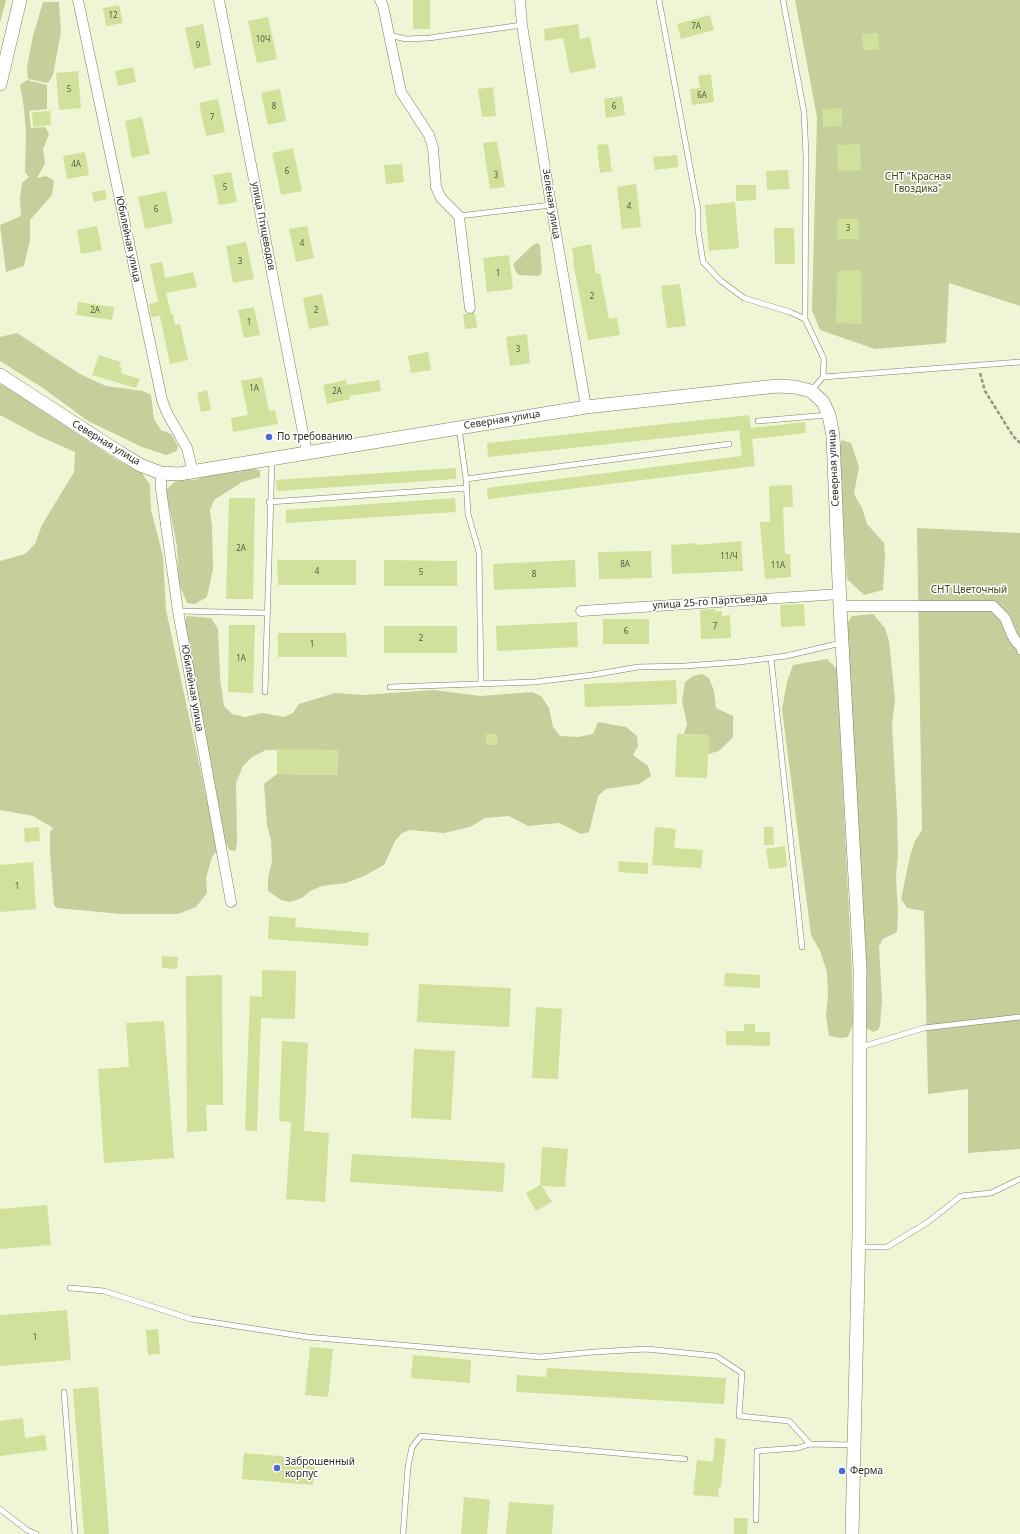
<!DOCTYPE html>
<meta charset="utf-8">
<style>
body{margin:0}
canvas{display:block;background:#eff6d5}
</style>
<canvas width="1020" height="1534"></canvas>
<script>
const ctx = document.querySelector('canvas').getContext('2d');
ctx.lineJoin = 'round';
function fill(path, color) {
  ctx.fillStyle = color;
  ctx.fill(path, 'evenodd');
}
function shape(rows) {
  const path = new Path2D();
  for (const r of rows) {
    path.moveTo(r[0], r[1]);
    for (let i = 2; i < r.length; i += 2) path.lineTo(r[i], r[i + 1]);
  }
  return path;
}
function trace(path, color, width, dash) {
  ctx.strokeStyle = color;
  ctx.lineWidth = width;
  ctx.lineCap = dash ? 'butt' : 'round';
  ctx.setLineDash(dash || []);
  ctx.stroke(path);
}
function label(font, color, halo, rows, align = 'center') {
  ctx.font = font + ' "Noto Sans",sans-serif';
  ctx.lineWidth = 3;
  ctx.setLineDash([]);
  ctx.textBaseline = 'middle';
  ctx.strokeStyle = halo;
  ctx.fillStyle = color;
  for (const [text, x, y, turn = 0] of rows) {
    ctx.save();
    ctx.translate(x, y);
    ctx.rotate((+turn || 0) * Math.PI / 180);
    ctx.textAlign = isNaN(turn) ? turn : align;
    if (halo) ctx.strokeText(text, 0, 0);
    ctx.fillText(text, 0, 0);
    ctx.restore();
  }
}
const green = shape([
 [0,0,6,0,0,23],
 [795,0,1020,0,1020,306,949,283,946,343,875,349,820,330,812,310,817,117],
 [43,2,59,2,61,32,53,75,48,83,28,79,27,67,33,36],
 [27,80,47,85,47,109,29,111,31,128,45,127,49,134,43,149,45,164,37,178,46,176,54,181,52,195,30,220,30,240,24,266,6,272,0,225,21,216,20,198,22,183,29,177,25,172,26,135,24,108,20,85],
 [538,243,540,246,542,272,539,276,519,275,516,272,513,264,533,245],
 [17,333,80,374,106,386,143,391,151,395,154,419,161,430,171,434,178,446,177,451,166,455,142,447,88,421,43,388,0,361,0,337],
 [0,384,19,395,117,460,141,472,150,485,151,510,163,556,166,610,217,846,216,852,212,857,206,878,207,893,196,907,178,914,121,914,57,908,54,905,50,854,50,832,53,828,33,816,0,810,0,561,25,554,35,544,42,525,74,472,75,452,41,437,0,415],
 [842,440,851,443,859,467,854,494,862,508,867,524,884,543,885,556,883,590,864,595,847,579,838,450],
 [248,468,260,470,260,477,242,482,214,500,210,510,212,526,213,569,207,597,195,604,187,603,179,584,177,546,166,490,178,479,194,480,216,473],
 [917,528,1020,533,1020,1149,968,1153,968,1089,928,1094,924,911,907,908,901,899,910,856,915,841,922,830],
 [873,614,885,628,889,641,895,699,892,725,897,812,898,856,896,876,898,914,897,932,883,939,879,946,882,1000,880,1026,878,1030,873,1032,865,1027,845,626,852,616],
 [187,616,211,618,218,629,220,678,224,706,232,714,245,717,262,713,284,717,293,713,299,704,335,693,363,695,433,690,481,696,532,692,541,696,549,708,553,727,560,736,578,737,593,734,598,722,626,727,637,736,638,746,633,755,648,766,651,776,639,784,606,789,598,796,589,832,581,834,559,823,528,826,509,816,485,818,470,827,444,833,410,830,402,833,395,841,384,865,364,876,346,883,322,886,310,891,302,898,290,902,281,900,268,891,268,878,272,861,271,840,267,825,264,784,277,774,337,775,338,750,266,750,252,757,243,766,236,783,237,843,236,850,233,851,229,850,225,840,189,647,185,620],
 [827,659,837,669,852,973,853,1024,848,1037,840,1038,829,1036,826,1016,828,996,827,972,820,951,811,935,782,709,787,682,793,665],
 [702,674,709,678,714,691,716,708,733,716,733,737,719,751,708,754,709,735,684,734,687,724,682,701,685,682,693,676]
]);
const building = shape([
 [413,0,430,0,430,29,413,29],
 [119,5,123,23,106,26,103,8],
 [710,15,714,30,681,39,677,24],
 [268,17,277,59,257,63,248,21],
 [203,24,211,65,194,69,185,28],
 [578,24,580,39,590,37,596,68,570,73,563,38,545,41,544,29],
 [878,33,879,50,863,50,862,34],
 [133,67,136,82,118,86,115,71],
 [78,71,81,108,59,110,56,73],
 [711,74,714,102,692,105,690,89,700,88,698,76],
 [493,87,496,116,482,117,478,89],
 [280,89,286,121,268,125,261,93],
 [622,96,625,115,606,118,604,99],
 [218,99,225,132,206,136,199,103],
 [842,108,842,126,823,127,822,109],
 [50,111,51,125,33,127,32,112],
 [142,117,150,154,132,158,125,121],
 [497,141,505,187,490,189,483,143],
 [608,144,612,171,600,173,597,145],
 [860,144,861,170,838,171,837,145],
 [293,148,302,191,281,195,272,153],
 [85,152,89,175,67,179,63,156],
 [677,155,678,167,655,170,653,157],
 [402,164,404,182,386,184,384,165],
 [788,170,789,189,767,190,766,171],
 [231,172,237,202,219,205,213,175],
 [636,184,641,227,622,229,617,187],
 [736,185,756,185,756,200,736,201],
 [105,190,107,199,94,202,92,192],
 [166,191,173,223,145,229,138,197],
 [735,202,739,248,709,251,705,205],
 [837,219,859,219,859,239,837,239],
 [97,226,102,250,81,254,77,230],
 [307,226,314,258,296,262,289,229],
 [774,228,794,228,795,264,775,264],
 [246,242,254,279,233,283,226,246],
 [591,244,596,274,600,273,609,319,617,317,620,335,588,340,573,262,574,262,572,248],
 [509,255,513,289,487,292,483,258],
 [162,262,165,278,193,272,197,287,166,293,171,314,173,313,175,325,180,324,188,360,170,364,160,316,151,317,149,304,158,302,150,264],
 [861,270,862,324,836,323,837,271],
 [680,284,686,326,667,328,661,286],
 [322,294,329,325,309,329,303,298],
 [78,302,114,307,112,320,76,315],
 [254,307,260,335,244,338,238,310],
 [475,313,477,328,465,329,463,314],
 [527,334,530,363,510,366,506,337],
 [428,352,431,370,411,373,408,356],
 [99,355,121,362,119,367,122,368,121,373,140,379,136,388,92,375],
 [262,377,269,411,275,410,278,424,233,432,231,418,248,415,241,381],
 [346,380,347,385,379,380,381,391,349,396,350,399,327,404,323,385],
 [207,390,211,410,201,412,197,393],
 [749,415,751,428,805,422,806,433,752,439,755,466,488,499,487,488,742,456,739,430,488,457,487,443],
 [456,468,456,479,277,491,276,480],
 [792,485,793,507,783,507,785,554,790,554,791,577,765,579,760,522,770,522,769,486],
 [229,498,255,498,253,599,226,599],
 [455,498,456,512,286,523,286,510],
 [741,541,743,571,672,574,671,545,697,543,697,545],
 [651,551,652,578,599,579,598,552],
 [277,560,356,560,356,585,278,585],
 [384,560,457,561,457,586,384,586],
 [575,560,576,587,494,590,493,564],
 [804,604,805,626,781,627,780,605],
 [715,609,715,612,722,611,722,616,730,615,731,638,701,639,700,610],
 [603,619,649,619,649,644,603,644],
 [577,622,578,647,497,651,496,626],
 [229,625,255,625,253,693,228,692],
 [384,626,457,626,457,653,384,653],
 [278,633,346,633,347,657,278,657],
 [676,680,677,704,585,707,584,684],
 [486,734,497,734,498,745,486,745],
 [677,734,709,735,707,778,675,777],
 [277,749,338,750,337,775,277,774],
 [39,827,40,841,25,842,24,828],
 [655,827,676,829,674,848,703,850,701,868,652,865],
 [764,827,773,827,774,845,764,845],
 [785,846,787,867,769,869,766,849],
 [619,861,648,863,648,874,618,872],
 [33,862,36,909,0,912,0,865],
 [269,916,296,918,295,927,369,933,368,946,268,939],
 [162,956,178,957,177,969,162,968],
 [262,970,296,971,295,1019,261,1018,257,1131,245,1130,250,996,262,997],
 [725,973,760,975,760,988,724,986],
 [222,975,223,1105,206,1105,207,1131,187,1132,186,976],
 [419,984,511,988,509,1027,417,1022],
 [536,1007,562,1009,558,1079,532,1078],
 [164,1021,174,1158,104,1163,98,1069,129,1067,126,1023],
 [744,1024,755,1024,755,1032,770,1032,770,1046,726,1045,726,1031,744,1031],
 [282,1041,308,1043,304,1131,329,1133,325,1202,286,1199,291,1122,279,1121],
 [414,1049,455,1051,451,1120,411,1118],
 [542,1147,568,1149,565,1187,542,1186,552,1202,536,1211,526,1193,540,1185],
 [352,1154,505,1163,503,1192,350,1182],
 [47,1205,51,1245,0,1249,0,1209],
 [67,1310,71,1360,0,1366,0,1315],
 [158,1329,160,1354,148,1355,146,1330],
 [310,1347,333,1349,328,1397,305,1395],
 [413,1355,471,1360,470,1383,411,1378],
 [547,1368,726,1378,724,1404,516,1392,517,1375,546,1377],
 [98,1387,109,1534,84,1534,73,1389],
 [23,1418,25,1438,45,1435,47,1450,0,1456,0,1421],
 [715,1438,726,1439,721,1487,719,1487,718,1497,693,1495,697,1460,713,1462],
 [244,1453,315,1459,313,1485,242,1479],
 [464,1497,490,1500,487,1534,461,1534],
 [509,1502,554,1505,552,1534,506,1534],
 [734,1518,748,1518,747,1534,734,1534]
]);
const path = shape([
 [980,373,985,391,1013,436,1020,443]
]);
const service = shape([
 [659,0,698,210,698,230,703,262,721,281,744,298,790,312,805,319,824,359,823,377,812,390],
 [783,0,804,112,806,156,805,319],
 [389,35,406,39,429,38,522,25],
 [459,216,551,205],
 [823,377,1020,362],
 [758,421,828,415],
 [459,428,466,479,468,514,479,552,481,684],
 [466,479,729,444],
 [269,502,467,488],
 [178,611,267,613],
 [1017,643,1020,652],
 [771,658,802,947],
 [390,687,535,682,592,675,638,667,685,666,739,662,786,656,841,643],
 [265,692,272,460],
 [861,1047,924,1028,1020,1017],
 [859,1247,887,1247,928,1222,961,1196,991,1193,1020,1179],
 [70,1288,104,1291,191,1319,307,1337,540,1357,594,1352,646,1349,716,1356,742,1373,739,1416,789,1421,810,1444],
 [64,1392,75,1534],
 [0,1509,27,1530,36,1534],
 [756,1520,757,1451,798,1448,810,1444,853,1445],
 [403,1534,408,1467,412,1447,421,1436,685,1459]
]);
const minor = shape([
 [78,0,162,400,167,413,187,448,193,473],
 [219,0,307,453],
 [380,0,383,6,401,92,429,135,433,148,436,187,441,198,459,216,470,308],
 [520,0,522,25,551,205,586,407],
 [161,473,161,489,178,611,231,902],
 [840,606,993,606,1005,618,1012,635,1017,643,1020,643],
 [581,611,840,594]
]);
const tertiary = shape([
 [0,84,20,0],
 [0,375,111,447,140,465,161,473,179,474,586,407,777,386,795,387,811,391,823,402,829,415,833,436,840,606,860,968,859,1232,852,1534]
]);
const markers = [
 [269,437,4,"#4e66db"],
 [277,1468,4,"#4e66db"],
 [842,1471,4,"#4e66db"]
];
const numberNames = [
 ["12",113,16],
 ["7А",696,27],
 ["10Ч",263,40],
 ["9",198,46],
 ["5",69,90],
 ["6А",702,96],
 ["8",274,107],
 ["6",614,107],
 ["7",212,118],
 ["4А",76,165],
 ["6",287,172],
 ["3",496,176],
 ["5",225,188],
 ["4",629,207],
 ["6",156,210],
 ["3",848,229],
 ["4",302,244],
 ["3",240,262],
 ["1",498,274],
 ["2",592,297],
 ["2А",95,311],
 ["2",316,311],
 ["1",249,323],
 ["3",518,350],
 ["1А",254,389],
 ["2А",337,392],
 ["2А",241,549],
 ["11/Ч",729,557],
 ["8А",625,565],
 ["11А",778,566],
 ["4",317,572],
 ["5",421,573],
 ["8",534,575],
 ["7",715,627],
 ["6",626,632],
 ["2",421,639],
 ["1",312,645],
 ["1А",241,659],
 ["1",17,887],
 ["1",35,1338]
];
const parkNames = [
 ["СНТ \"Красная",918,177],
 ["Гвоздика\"",918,189],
 ["СНТ Цветочный",969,590]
];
const streetNames = [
 ["Зелёная улица",551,204,81],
 ["улица Птицеводов",263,226,79],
 ["Юбилейная улица",128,239,78],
 ["Северная улица",502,420,-9],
 ["Северная улица",106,443,31],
 ["Северная улица",834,468,-93],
 ["улица 25-го Партсъезда",710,602,-4],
 ["Юбилейная улица",192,688,80]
];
const poiNames = [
 ["По требованию",277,437],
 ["Заброшенный",285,1462],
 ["корпус",285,1474],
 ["Ферма",850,1471]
];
fill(green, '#c4cf9b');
fill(building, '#d1e09b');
trace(service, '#7a8163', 6);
trace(minor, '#7a8163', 11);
trace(tertiary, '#7a8163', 14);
trace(path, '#949a82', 2.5, [4, 2]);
trace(service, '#fff', 5);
trace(minor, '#fff', 10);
trace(tertiary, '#fff', 13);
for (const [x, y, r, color] of markers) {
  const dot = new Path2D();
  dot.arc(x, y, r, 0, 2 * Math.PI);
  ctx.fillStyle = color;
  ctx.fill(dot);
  trace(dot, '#fff', 1.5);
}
label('8px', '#545a40', null, numberNames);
label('10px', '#434b19', '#fff', parkNames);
label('10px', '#2b2e21', '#fff', streetNames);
label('10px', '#2b2e21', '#fff', poiNames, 'left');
</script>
